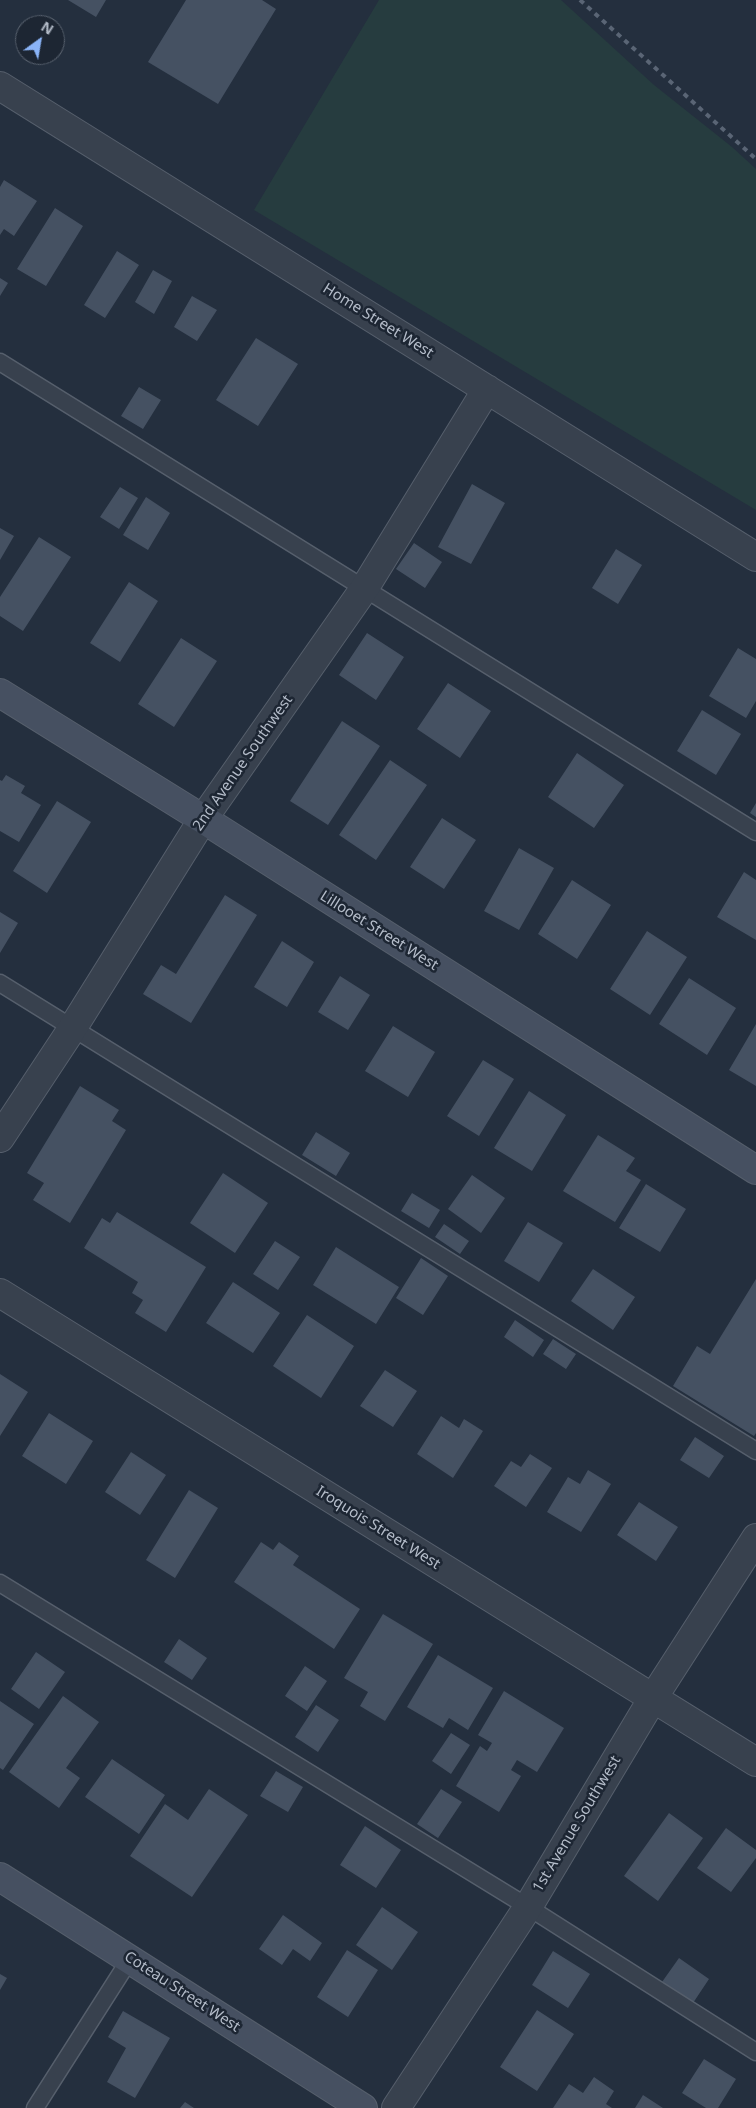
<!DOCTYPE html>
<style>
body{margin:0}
#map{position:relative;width:756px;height:2108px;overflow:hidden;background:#242f3e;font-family:"Noto Sans",sans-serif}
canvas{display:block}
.north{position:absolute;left:15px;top:15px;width:50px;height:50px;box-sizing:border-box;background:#1d2633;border:1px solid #59626f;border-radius:50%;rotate:32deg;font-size:14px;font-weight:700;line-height:20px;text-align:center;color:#b4bcc9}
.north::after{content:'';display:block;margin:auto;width:18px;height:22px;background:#8ab4f8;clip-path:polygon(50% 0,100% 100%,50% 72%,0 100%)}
</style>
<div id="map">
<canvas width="756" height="2108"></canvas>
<div class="north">N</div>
</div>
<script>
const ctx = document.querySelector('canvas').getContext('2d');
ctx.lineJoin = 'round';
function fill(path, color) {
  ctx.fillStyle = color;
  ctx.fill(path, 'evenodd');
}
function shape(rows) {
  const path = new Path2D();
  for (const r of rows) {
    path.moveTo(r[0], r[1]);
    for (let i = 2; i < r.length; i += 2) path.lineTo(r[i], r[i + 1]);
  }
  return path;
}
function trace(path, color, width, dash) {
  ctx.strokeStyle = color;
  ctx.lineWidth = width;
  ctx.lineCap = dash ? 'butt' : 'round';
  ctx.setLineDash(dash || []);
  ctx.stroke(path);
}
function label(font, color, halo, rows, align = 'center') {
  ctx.font = font + ' "Noto Sans",sans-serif';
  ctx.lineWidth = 5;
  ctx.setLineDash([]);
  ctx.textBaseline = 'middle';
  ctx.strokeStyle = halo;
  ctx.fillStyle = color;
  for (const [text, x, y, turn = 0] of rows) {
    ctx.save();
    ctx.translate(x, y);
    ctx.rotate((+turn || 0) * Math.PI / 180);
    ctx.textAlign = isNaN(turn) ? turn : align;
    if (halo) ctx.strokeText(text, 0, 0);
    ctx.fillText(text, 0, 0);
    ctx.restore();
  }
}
const green = shape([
 [379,0,561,0,654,85,732,147,756,169,756,510,254,210]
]);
const building = shape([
 [68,0,106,0,96,17],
 [186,0,262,0,276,9,218,104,148,62],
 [4,180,37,201,14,236,4,229,0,235,0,187],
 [55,208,83,226,46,286,17,269],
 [117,251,139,265,105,318,84,305],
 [153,270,172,281,154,314,135,302],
 [0,278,8,283,0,296],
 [192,296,217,310,197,341,174,327],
 [256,338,298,364,258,426,216,400],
 [139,387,161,400,143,429,121,416],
 [472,484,505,503,471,564,438,547],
 [120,487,138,498,119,529,100,517],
 [146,497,170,513,148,550,123,535],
 [0,528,14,536,0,560],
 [39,537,71,557,23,631,0,616,0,597],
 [414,543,442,562,425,588,396,569],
 [616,549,642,565,618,604,592,588],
 [129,582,158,601,120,662,90,643],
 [367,633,404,657,376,700,339,675],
 [181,638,217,661,174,727,138,704],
 [738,648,756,659,756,701,746,718,709,696],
 [448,683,491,711,460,758,417,729],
 [702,710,741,734,716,775,677,751],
 [342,721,380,746,328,825,290,801],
 [577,753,624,785,594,828,548,797],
 [390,760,427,785,376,860,339,835],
 [6,775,25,786,21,793,41,805,19,842,0,831,0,780,2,781],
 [57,801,91,822,47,893,13,871],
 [756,803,756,817,750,813],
 [442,818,476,840,444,889,410,867],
 [519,848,554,868,519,930,484,911],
 [744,872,756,880,756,940,717,917],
 [572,880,611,905,577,959,538,934],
 [225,895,257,915,191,1023,143,994,161,965,176,974],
 [0,912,18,923,0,953],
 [647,931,687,957,650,1015,610,989],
 [282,941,314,962,287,1007,254,987],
 [340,976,370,995,348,1030,318,1012],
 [689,978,736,1008,707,1055,659,1024],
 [756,1024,756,1086,729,1070],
 [393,1026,435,1052,408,1097,365,1071],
 [483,1060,514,1079,479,1136,447,1116],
 [80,1086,119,1110,112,1121,126,1130,70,1223,33,1200,44,1183,27,1173],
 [529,1091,566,1115,532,1171,494,1148],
 [316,1132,350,1153,336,1176,302,1155],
 [598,1135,635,1158,626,1171,641,1180,615,1222,563,1191],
 [223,1173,268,1203,235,1253,190,1223],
 [472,1175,505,1198,481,1233,448,1209],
 [646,1184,686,1209,660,1252,619,1228],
 [412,1193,440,1210,429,1228,401,1211],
 [117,1212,206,1267,166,1332,135,1313,143,1300,132,1293,138,1282,84,1248,102,1218,110,1223],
 [528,1222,563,1243,539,1282,504,1261],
 [444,1224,469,1241,460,1254,435,1237],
 [275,1241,300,1257,278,1290,253,1274],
 [336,1247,399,1287,376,1324,313,1285],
 [421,1258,448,1276,423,1315,396,1298],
 [593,1269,635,1297,613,1330,571,1301],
 [756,1279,756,1433,754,1436,673,1386,697,1346,710,1354],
 [233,1282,280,1313,253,1353,206,1323],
 [307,1315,354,1346,321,1398,273,1366],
 [515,1320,544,1340,533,1357,504,1337],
 [553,1339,576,1354,566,1369,543,1354],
 [385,1370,417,1391,393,1427,360,1406],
 [0,1374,28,1392,0,1436],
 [49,1413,93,1441,66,1484,22,1456],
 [441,1416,459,1428,464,1419,483,1431,453,1478,417,1454],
 [695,1437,724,1456,709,1478,680,1460],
 [131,1452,166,1475,140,1515,105,1492],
 [530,1454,552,1468,526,1507,494,1486,511,1461,521,1467],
 [588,1470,611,1484,581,1532,547,1512,568,1477,580,1484],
 [189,1490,218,1508,175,1578,146,1560],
 [639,1502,678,1527,656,1561,617,1535],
 [261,1542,273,1550,279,1542,299,1556,293,1565,360,1609,334,1649,234,1582],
 [383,1614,433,1644,385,1721,360,1706,368,1692,344,1678],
 [179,1639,207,1658,192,1680,164,1662],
 [36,1652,65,1672,39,1709,11,1689],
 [438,1655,493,1688,468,1730,449,1718,443,1728,407,1707],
 [305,1666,327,1681,307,1711,285,1696],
 [504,1691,564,1728,537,1772,517,1760,511,1770,521,1776,499,1812,456,1786,480,1746,487,1751,492,1743,478,1735],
 [63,1696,99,1722,66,1768,80,1778,59,1808,9,1772],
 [0,1701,34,1724,3,1770,0,1768],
 [316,1705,339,1720,318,1752,295,1737],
 [451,1733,470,1745,451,1774,432,1761],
 [112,1759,165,1795,139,1834,85,1797],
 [276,1771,303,1787,288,1812,260,1796],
 [209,1789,248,1815,192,1897,130,1856,165,1804,188,1820],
 [441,1789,462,1802,438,1838,417,1824],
 [669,1813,703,1838,658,1901,624,1876],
 [365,1826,401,1850,376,1888,340,1865],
 [726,1828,756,1850,756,1858,731,1892,697,1868],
 [382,1907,418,1932,392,1970,356,1945],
 [283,1915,322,1943,310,1961,293,1949,282,1965,259,1949],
 [347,1950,378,1970,348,2017,317,1997],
 [553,1951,590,1974,568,2008,532,1985],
 [679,1958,709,1979,693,2003,662,1982],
 [0,1974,7,1978,0,1990],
 [537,2010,574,2034,537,2091,500,2067],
 [123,2011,170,2038,135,2098,107,2082,126,2048,108,2037],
 [704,2059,736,2079,718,2108,706,2108,682,2093],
 [594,2077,614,2091,606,2104,612,2108,553,2108,569,2084,583,2093],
 [643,2095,663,2108,635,2108],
 [185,2102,194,2108,180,2108]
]);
const lane = shape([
 [0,362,756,832],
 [0,983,756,1451],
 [0,1583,528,1907,756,2052],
 [35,2108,130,1959]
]);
const street = shape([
 [0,86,756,557],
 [0,1138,72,1029,203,819,364,589,487,389],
 [0,1293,756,1762],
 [396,2108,528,1907,653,1698,756,1538]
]);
const secondary = shape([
 [0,693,203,819,756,1170],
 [0,1877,363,2108]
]);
const rail = shape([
 [580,0,756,159]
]);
const streetNames = [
 ["Home Street West",378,321,32],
 ["2nd Avenue Southwest",243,763,-55],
 ["Lillooet Street West",379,931,32],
 ["Iroquois Street West",378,1528,32],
 ["1st Avenue Southwest",577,1824,-59],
 ["Coteau Street West",182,1992,33]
];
fill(green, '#263c3f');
fill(building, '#455162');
trace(lane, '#565f6c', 19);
trace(street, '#565f6c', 30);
trace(secondary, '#565f6c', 30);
trace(lane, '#38414e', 16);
trace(street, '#38414e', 28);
trace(secondary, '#465061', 28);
trace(rail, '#5a6575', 4, [5, 5]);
label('15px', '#b4bcc9', '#1d2633', streetNames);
</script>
